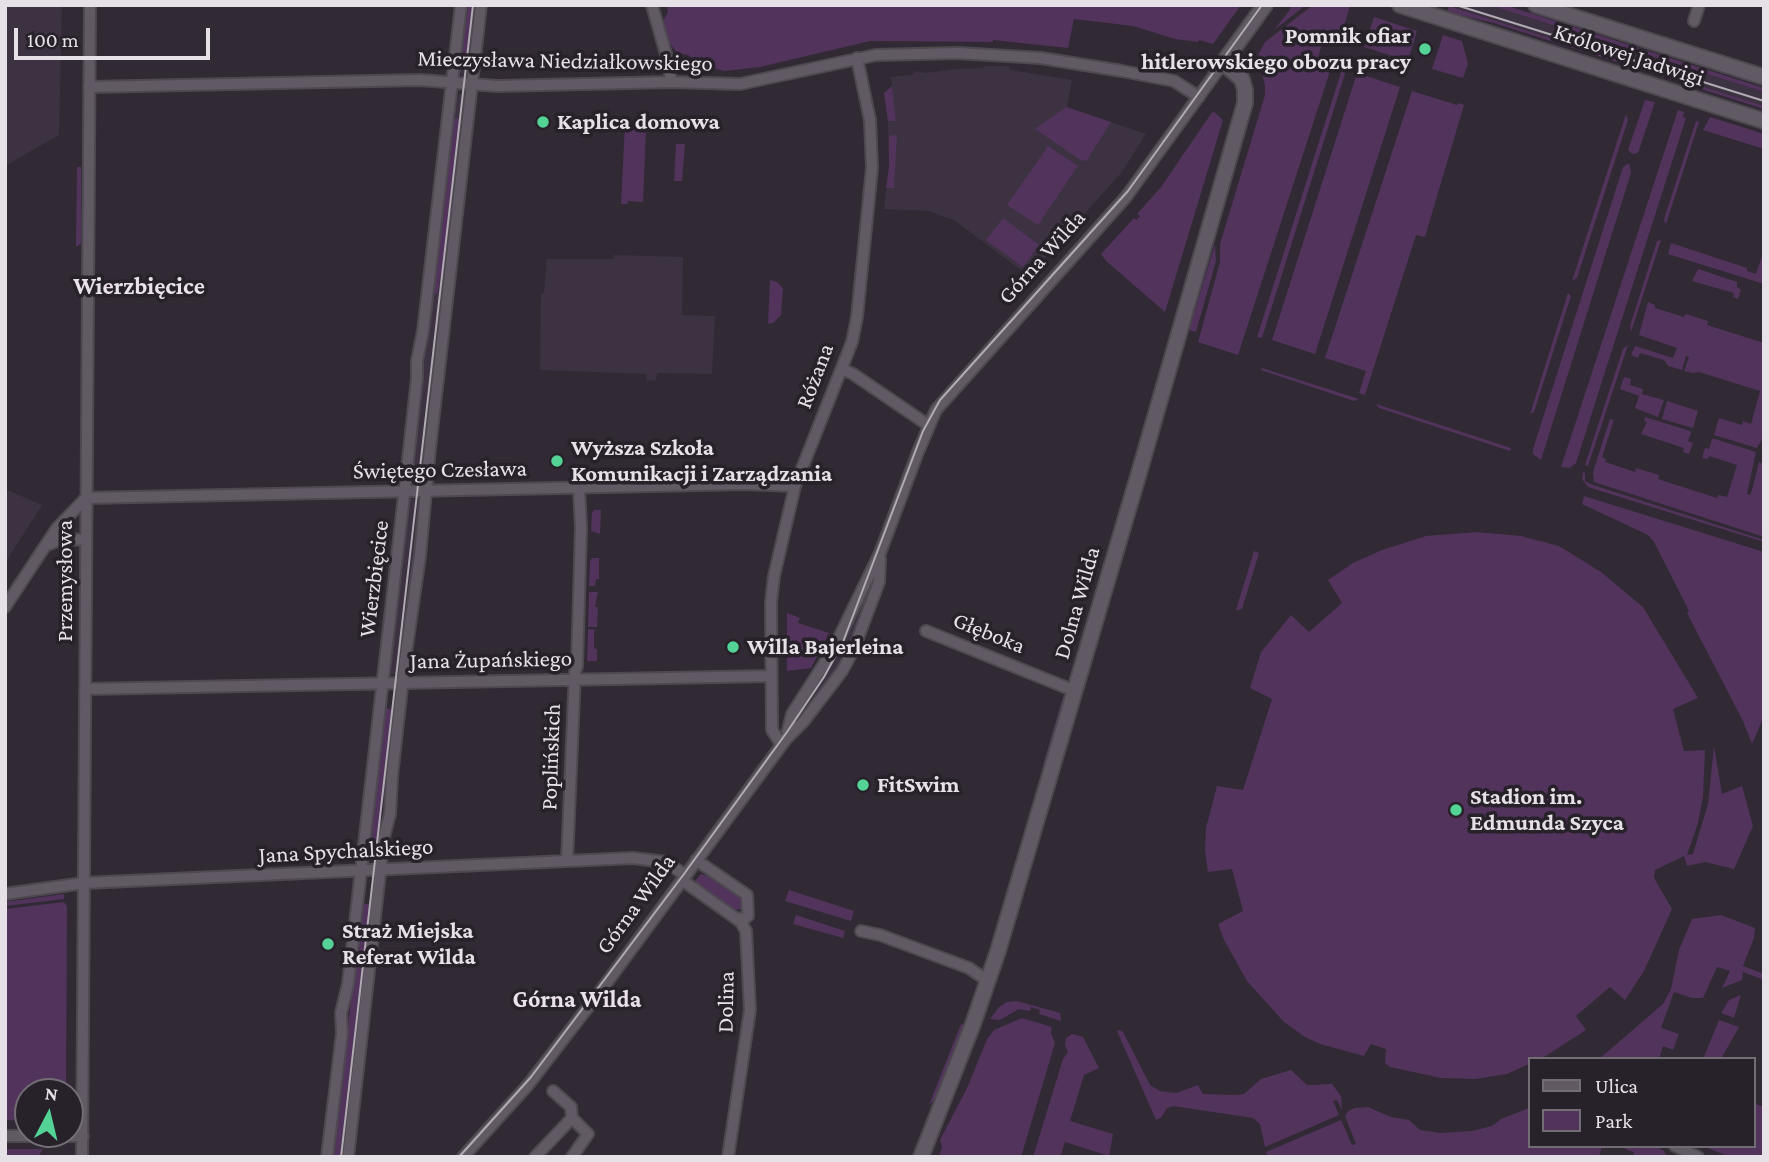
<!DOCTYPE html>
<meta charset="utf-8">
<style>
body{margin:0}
#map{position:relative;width:1769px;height:1162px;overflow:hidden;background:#312a34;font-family:"Crimson Pro",serif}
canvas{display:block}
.frame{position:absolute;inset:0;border:7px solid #e6e1e7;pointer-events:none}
.legend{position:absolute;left:1528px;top:1057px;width:228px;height:91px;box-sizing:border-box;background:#27212a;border:2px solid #736e76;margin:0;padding:9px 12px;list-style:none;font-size:21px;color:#e6e1e7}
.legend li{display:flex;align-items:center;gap:14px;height:35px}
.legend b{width:35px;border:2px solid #736e76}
.north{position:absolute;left:14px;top:1078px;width:70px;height:70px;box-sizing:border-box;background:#27212a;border:2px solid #736e76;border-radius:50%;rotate:7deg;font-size:19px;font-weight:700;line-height:28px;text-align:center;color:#e6e1e7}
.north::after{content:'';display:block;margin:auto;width:24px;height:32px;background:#53d396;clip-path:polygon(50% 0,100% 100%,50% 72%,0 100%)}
.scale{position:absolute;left:14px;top:28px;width:196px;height:32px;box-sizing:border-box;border:4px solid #e6e1e7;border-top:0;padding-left:9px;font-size:21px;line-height:24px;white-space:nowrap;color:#e6e1e7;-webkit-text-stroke:5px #27212a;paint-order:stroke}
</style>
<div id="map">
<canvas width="1769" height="1162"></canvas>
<div class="frame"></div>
<ul class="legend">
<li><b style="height:9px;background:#615964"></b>Ulica</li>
<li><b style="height:19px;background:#51335c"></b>Park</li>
</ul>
<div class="north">N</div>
<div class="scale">100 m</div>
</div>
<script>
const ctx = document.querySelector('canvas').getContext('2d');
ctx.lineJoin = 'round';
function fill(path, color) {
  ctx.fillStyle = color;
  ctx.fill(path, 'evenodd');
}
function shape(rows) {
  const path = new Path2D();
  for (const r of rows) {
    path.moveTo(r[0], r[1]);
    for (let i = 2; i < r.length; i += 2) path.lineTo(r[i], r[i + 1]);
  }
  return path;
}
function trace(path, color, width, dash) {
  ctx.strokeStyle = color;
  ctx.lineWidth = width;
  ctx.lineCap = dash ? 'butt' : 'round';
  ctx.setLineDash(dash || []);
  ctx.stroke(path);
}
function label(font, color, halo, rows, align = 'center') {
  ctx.font = font + ' "Crimson Pro",serif';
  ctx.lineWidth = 7;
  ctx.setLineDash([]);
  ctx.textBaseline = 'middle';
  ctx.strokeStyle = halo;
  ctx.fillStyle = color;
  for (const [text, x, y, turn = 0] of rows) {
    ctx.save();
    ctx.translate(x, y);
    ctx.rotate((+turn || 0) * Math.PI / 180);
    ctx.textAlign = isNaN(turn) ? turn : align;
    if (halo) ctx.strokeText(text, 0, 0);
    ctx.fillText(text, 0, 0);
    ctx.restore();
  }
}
const built = shape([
 [5,5,62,5,59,135,5,166],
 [1447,5,1489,5,1533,19,1764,92,1764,106],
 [459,52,473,53,469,77,461,75,457,66],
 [984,66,1009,66,1010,70,1072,80,1067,107,1146,134,1122,172,1029,276,954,220,928,211,884,209,889,167,888,121,884,94,892,87,891,77,911,75,916,71,925,73,955,69,983,68],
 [463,93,466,97,465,120,451,118,455,99,458,94],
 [614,255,683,257,682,315,715,316,712,374,657,373,656,380,647,381,646,374,540,370,541,293,544,293,547,259,613,259],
 [440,276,447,277,422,482,409,480,433,293,438,293],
 [5,489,42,505,5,563],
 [407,498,420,500,400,675,397,675,386,674],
 [870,579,876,581,853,642,835,676,814,698,786,739,794,716]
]);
const green = shape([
 [466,5,476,5,470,53,461,52],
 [667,5,1241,5,1213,44,1199,40,1198,42,1175,39,1133,26,1074,19,1068,48,993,40,993,42,870,41,760,67,725,71,704,66,688,55,677,53,667,39,662,23,668,12],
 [1291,5,1306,5,1274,30,1289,11],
 [1313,5,1350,6,1340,39,1325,35,1317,60,1332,65,1238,355,1198,342,1220,262,1220,244,1265,95,1265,86,1258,55,1265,42],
 [1489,5,1505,5,1764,88,1764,92],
 [1449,6,1764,106,1764,109,1494,23,1447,12],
 [1374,17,1417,31,1408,61,1364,47],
 [1443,35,1462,41,1468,64,1463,78,1432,69],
 [1344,63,1348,64,1262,338,1257,337],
 [1357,73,1400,87,1315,354,1272,340],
 [892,86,896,121,888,121,884,93],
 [1412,91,1457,105,1458,103,1464,105,1425,237,1416,235,1365,395,1359,393,1366,371,1325,358],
 [1645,100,1655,102,1638,153,1632,154,1628,150],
 [1066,107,1111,122,1087,160,1082,161,1035,129],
 [1678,110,1684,112,1683,117,1686,118,1576,463,1570,468,1561,467],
 [1213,111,1223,120,1165,312,1106,261,1101,254,1134,218,1136,220,1140,216,1137,214,1161,187],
 [1626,114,1628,120,1577,278,1572,281],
 [1710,117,1764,134,1764,149,1703,130],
 [453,118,463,119,445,277,440,277,438,294,433,293],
 [1696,121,1699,122,1666,224,1664,221,1665,216],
 [625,124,634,124,634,129,646,130,643,202,628,201,627,204,621,204],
 [897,135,894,188,886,188,889,167,889,136],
 [676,144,685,144,682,181,674,181],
 [1048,146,1078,166,1038,225,1007,205],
 [1629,163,1631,173,1541,460,1533,454,1533,449,1623,167],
 [77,167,81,167,81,243,78,246,76,246],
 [1003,218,1039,245,1023,267,986,240],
 [1661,240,1631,332,1630,326,1657,241],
 [1671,243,1747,268,1747,271,1756,274,1762,256,1764,256,1764,284,1668,254],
 [1215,244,1216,261,1196,332,1189,330],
 [1698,269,1737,282,1737,287,1741,290,1738,299,1733,297,1734,293,1692,281],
 [770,280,777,282,783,288,781,315,773,323,768,324],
 [1568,293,1571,296,1534,412,1530,414],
 [1648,302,1655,305,1655,308,1684,317,1686,314,1708,321,1707,325,1764,343,1764,436,1757,448,1714,435,1719,418,1742,425,1743,421,1751,424,1760,391,1699,372,1693,373,1684,371,1689,357,1686,356,1682,370,1668,366,1664,360,1640,353,1638,358,1631,355,1635,346,1673,358,1677,348,1639,335],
 [1628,345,1588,466,1585,465,1623,349],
 [1262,368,1359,399,1354,401,1261,370],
 [1624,377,1631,379,1630,385,1643,389,1642,394,1664,400,1658,417,1635,408,1639,396,1620,389],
 [1667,401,1698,411,1693,428,1662,419],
 [1376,404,1511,448,1510,451,1379,408],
 [1645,417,1690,431,1691,433,1688,441,1693,443,1689,454,1683,452,1684,448,1641,434,1647,422,1644,421],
 [1610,419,1614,420,1602,457,1606,459,1605,462,1635,472,1636,468,1659,475,1658,479,1717,498,1718,495,1727,497,1737,465,1709,456,1708,459,1702,458,1705,448,1709,449,1712,439,1715,439,1756,452,1747,494,1750,495,1752,490,1759,462,1764,464,1764,537,1594,482,1593,472],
 [1583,472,1585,473,1585,481,1590,484,1764,540,1764,542,1588,487,1582,479],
 [1584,496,1764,552,1764,716,1752,744,1743,721,1687,613,1689,611,1654,542,1648,535,1582,504],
 [594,510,601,510,600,534,591,531,592,513],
 [1477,532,1521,536,1559,546,1601,572,1643,607,1698,698,1673,709,1684,751,1705,750,1703,797,1698,823,1687,855,1693,854,1708,804,1714,746,1722,794,1742,786,1753,826,1734,869,1705,862,1687,866,1684,856,1655,870,1654,878,1672,909,1644,971,1625,1000,1610,987,1576,1016,1586,1030,1541,1059,1529,1059,1529,1064,1507,1074,1476,1079,1441,1078,1390,1067,1385,1063,1386,1049,1371,1044,1364,1056,1320,1044,1305,1037,1284,1022,1247,981,1224,940,1218,924,1243,911,1232,869,1208,872,1205,851,1206,828,1217,786,1243,790,1272,699,1250,688,1261,652,1291,615,1309,632,1342,603,1328,580,1353,563,1382,550,1426,536],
 [1254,551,1259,553,1242,609,1238,610,1236,610],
 [592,558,599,558,599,579,596,579,595,586,589,586,590,561],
 [589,592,598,592,595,607,598,607,597,627,588,627],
 [787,613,800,618,798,623,829,633,811,668,787,671],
 [588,629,597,630,594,631,594,648,597,649,597,661,587,661],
 [1064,694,1065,701,1048,759,1043,765],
 [385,708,394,710,378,845,369,844],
 [701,874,709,877,741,899,741,909,733,910,701,888,695,881],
 [789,890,854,911,851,921,785,901],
 [64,894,64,899,5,906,5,902],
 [64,902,67,906,66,1092,28,1092,28,1121,5,1120,5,909],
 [362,904,372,904,342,1157,333,1157],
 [796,915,845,931,843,938,793,924],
 [1721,915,1755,928,1754,938,1743,966,1764,974,1764,980,1743,972,1742,980,1722,988,1730,971,1717,967,1703,998,1692,998,1674,992,1661,1028,1679,1034,1673,1050,1663,1046,1659,1059,1599,1059,1663,1004,1671,989,1679,950,1692,919],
 [1741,995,1734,1018,1721,1013,1729,1000],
 [1017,1001,1060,1013,1061,1021,1039,1014,1040,1010,1031,1007,1030,1011,1019,1009,1000,1020,990,1019,999,1007,1007,1002],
 [1022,1018,1052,1027,1051,1033,1055,1043,1021,1157,939,1157,942,1147,940,1140,968,1086,987,1039,994,1030],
 [1719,1020,1739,1027,1721,1059,1703,1059],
 [961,1024,965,1025,935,1099,929,1105],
 [1120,1030,1123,1032,1150,1085,1160,1091,1176,1093,1198,1085,1203,1094,1238,1095,1244,1094,1261,1079,1291,1070,1307,1085,1332,1084,1341,1096,1342,1110,1337,1100,1333,1101,1339,1115,1265,1147,1260,1124,1253,1118,1173,1106,1166,1109,1162,1117,1156,1120,1117,1031],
 [1072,1034,1083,1037,1099,1068,1084,1075,1070,1121,1113,1134,1109,1156,1065,1142,1060,1157,1033,1157,1063,1059,1068,1052,1065,1045,1066,1038],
 [1753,1103,1764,1107,1764,1157,1730,1157,1703,1146,1753,1146],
 [1368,1107,1391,1117,1409,1120,1420,1130,1440,1133,1472,1131,1492,1126,1501,1119,1529,1108,1529,1146,1602,1146,1599,1157,1267,1157,1266,1152,1341,1120,1352,1145,1356,1144,1345,1116,1348,1111,1355,1108],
 [1626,1146,1656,1146,1664,1151,1667,1157,1633,1157,1634,1152,1625,1149],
 [5,1149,43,1149,38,1157,5,1157]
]);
const minor = shape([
 [652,5,668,61,671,82],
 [1694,21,1699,5],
 [89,87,420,80,497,86,671,82,740,84,876,55,958,53,1041,58,1122,71,1174,81,1199,97],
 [842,369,853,374,928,425],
 [86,498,746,484,795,486],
 [47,545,62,539,86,540],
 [5,607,57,528,86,498],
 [926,631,1075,691],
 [85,689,771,676],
 [786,739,792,714,833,650,880,553,918,452,936,410,1126,197,1223,63],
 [781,744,772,730,771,602,774,576,795,486,852,342,857,317,872,168,870,120,857,58],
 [696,860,747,895,748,916,744,919,735,918],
 [567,861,575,672,577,666,581,528,579,488],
 [682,880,741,922,746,931,750,1010,728,1157],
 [5,894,84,883,633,858,666,862,685,875],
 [861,931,880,935,969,968,989,982],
 [5,1136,83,1136],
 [1675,1146,1698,1157],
 [82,1157,90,5],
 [327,1157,342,1033,341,1013,348,984,405,487,417,378,417,361,423,331,461,5],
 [348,1157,384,837,390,814,392,776,405,660,420,556,430,448,481,5],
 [463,1157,528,1085,602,989,786,739,804,721,842,671,853,651,879,582,880,559],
 [535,1157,572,1118,571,1107,553,1091],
 [572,1157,588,1134,572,1118]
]);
const tertiary = shape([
 [1400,5,1764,121],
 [1536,5,1764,77],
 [921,1157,973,1024,998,951,1139,473,1245,103,1245,90,1242,79,1223,63,1265,5]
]);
const tram = shape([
 [1456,5,1764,101],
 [341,1157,473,5],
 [459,1157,531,1077,684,874,787,732,824,677,843,642,923,431,940,400,1128,191,1262,5]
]);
const markers = [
 [1425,49,7,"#53d396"],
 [543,122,7,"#53d396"],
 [557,461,7,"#53d396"],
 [733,647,7,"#53d396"],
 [863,785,7,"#53d396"],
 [1456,810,7,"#53d396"],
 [328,944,7,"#53d396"]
];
const poiNames = [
 ["Pomnik ofiar",1411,36,"right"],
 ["hitlerowskiego obozu pracy",1411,62,"right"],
 ["Kaplica domowa",557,122],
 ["Wyższa Szkoła",571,448],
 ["Komunikacji i Zarządzania",571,474],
 ["Willa Bajerleina",747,647],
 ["FitSwim",877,785],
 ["Stadion im.",1470,797],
 ["Edmunda Szyca",1470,823],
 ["Straż Miejska",342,931],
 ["Referat Wilda",342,957]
];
const streetNames = [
 ["Królowej Jadwigi",1629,55,18],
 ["Mieczysława Niedziałkowskiego",565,61,1],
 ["Górna Wilda",1042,257,-48],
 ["Różana",815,376,-69],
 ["Świętego Czesława",440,470,-1],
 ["Wierzbięcice",374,579,-83],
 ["Przemysłowa",65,581,-90],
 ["Dolna Wilda",1077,603,-74],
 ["Głęboka",989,633,22],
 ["Jana Żupańskiego",491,660,-1],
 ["Poplińskich",551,757,-88],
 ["Jana Spychalskiego",346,851,-3],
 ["Górna Wilda",636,904,-54],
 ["Dolina",726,1002,-89]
];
const neighbourhoodNames = [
 ["Wierzbięcice",139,287],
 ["Górna Wilda",577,1000]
];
fill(built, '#3c3241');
fill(green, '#51335c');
trace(minor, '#4e4951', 14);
trace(tertiary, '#4e4951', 18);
trace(minor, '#615964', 10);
trace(tertiary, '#615964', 14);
trace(tram, '#b1abb3', 2);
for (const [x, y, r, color] of markers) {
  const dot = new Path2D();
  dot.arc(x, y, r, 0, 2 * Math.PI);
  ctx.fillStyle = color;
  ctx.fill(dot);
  trace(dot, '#27212a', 2.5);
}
label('bold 23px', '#e6e1e7', '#27212a', poiNames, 'left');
label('23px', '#e6e1e7', '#27212a', streetNames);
label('bold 24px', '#eae1ed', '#27212a', neighbourhoodNames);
</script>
